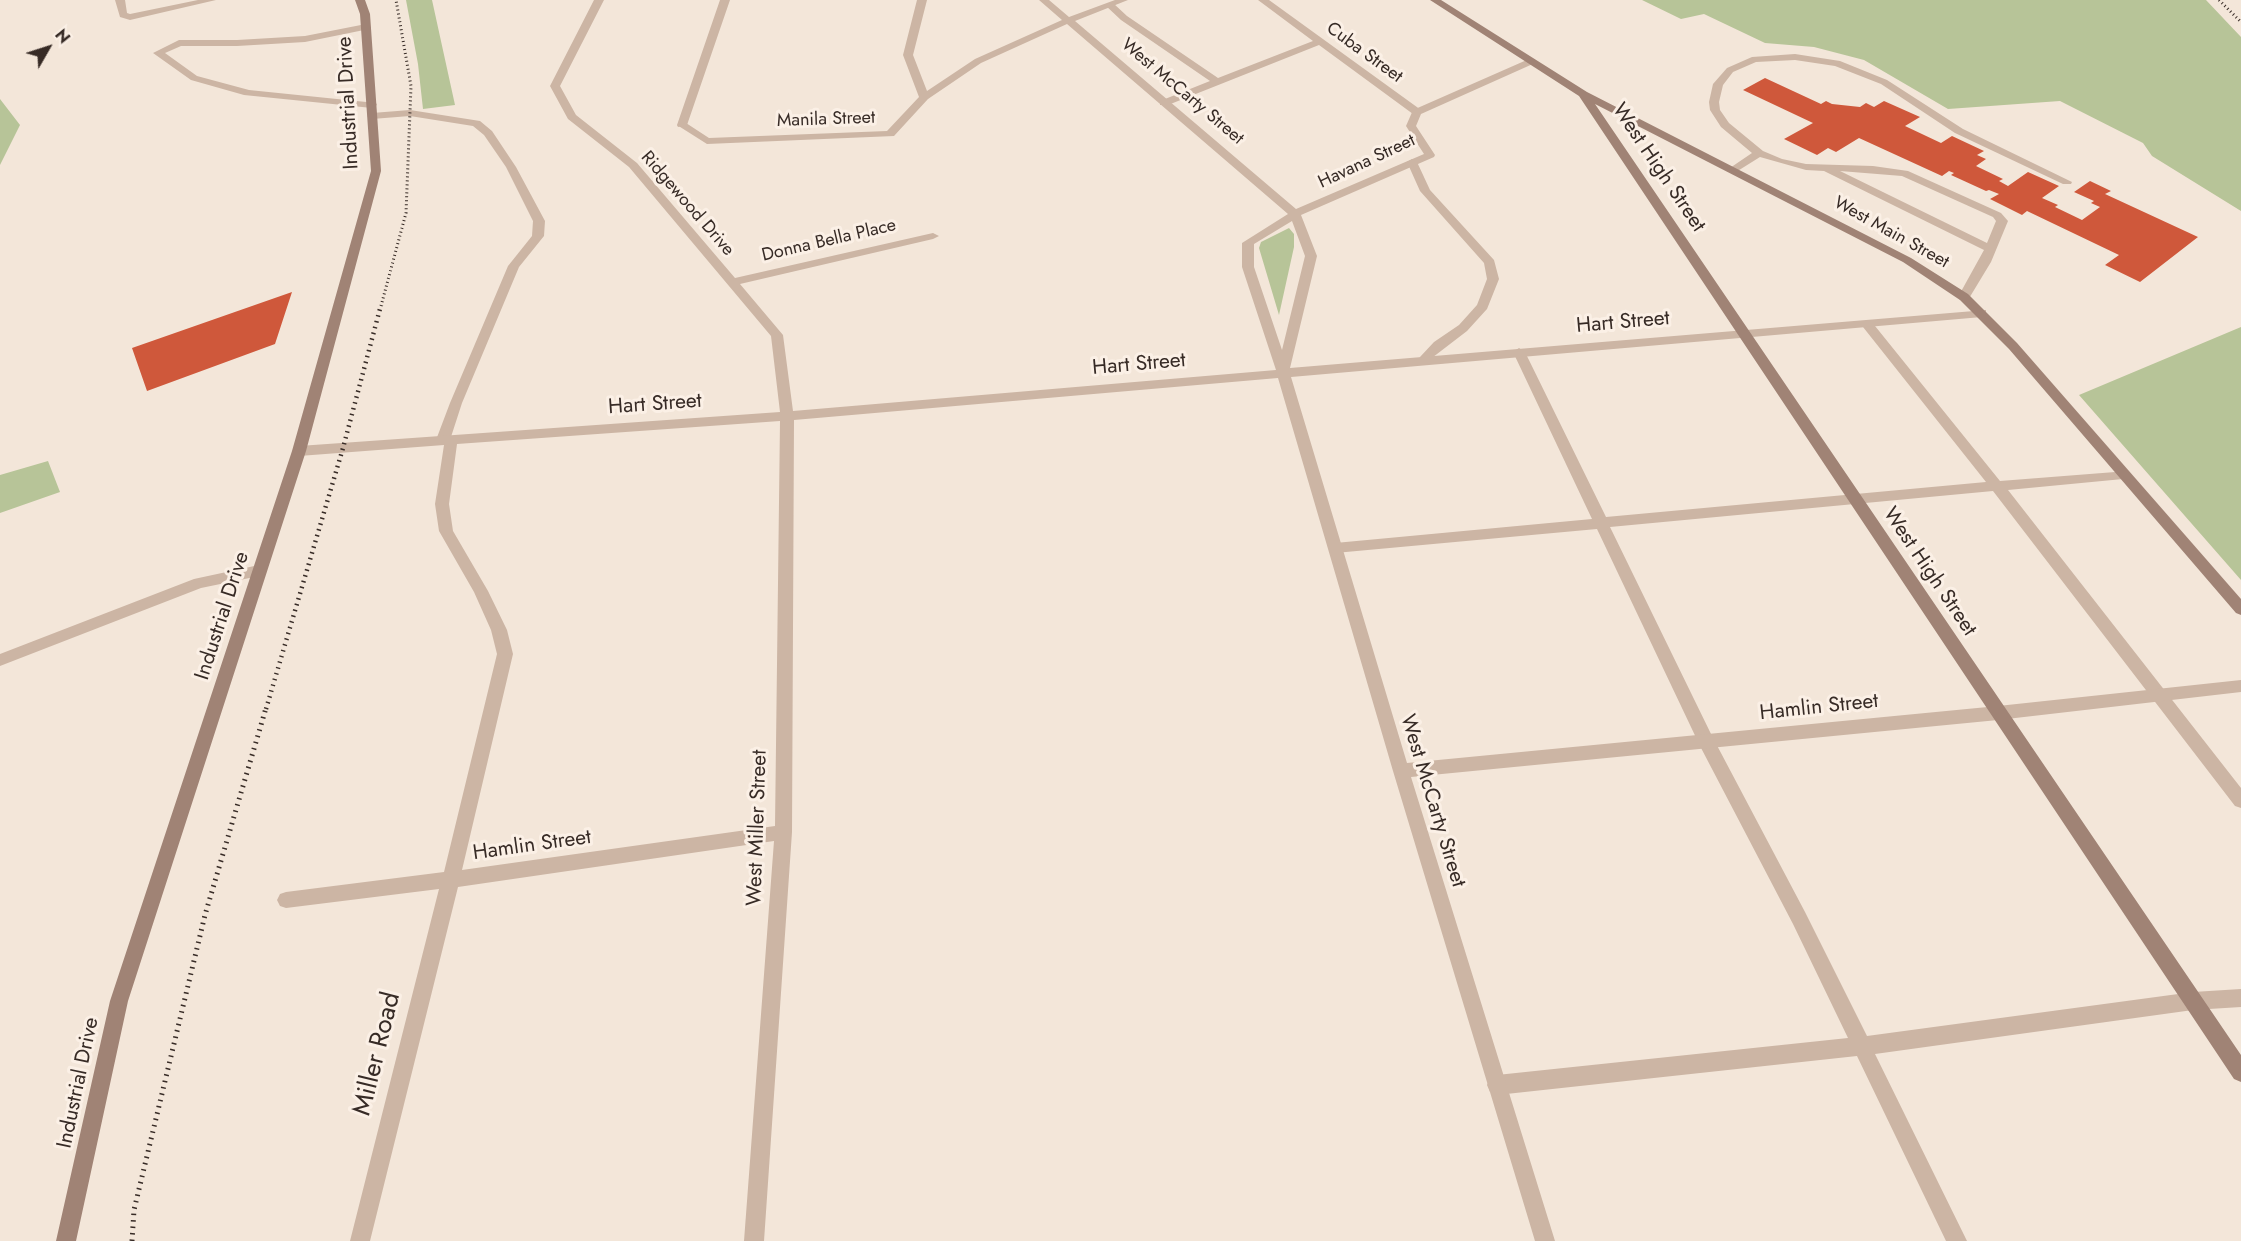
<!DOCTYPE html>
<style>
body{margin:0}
#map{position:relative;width:2241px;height:1241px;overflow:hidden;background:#f3e6d9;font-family:Jost,sans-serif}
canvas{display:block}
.north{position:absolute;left:18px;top:18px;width:60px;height:60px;-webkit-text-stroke:4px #fbf0e6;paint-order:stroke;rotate:51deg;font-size:16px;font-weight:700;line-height:24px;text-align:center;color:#372b26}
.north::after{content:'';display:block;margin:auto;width:21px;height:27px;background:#372b26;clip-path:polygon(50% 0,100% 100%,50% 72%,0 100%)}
</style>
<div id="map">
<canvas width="2241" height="1241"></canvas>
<div class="north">N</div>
</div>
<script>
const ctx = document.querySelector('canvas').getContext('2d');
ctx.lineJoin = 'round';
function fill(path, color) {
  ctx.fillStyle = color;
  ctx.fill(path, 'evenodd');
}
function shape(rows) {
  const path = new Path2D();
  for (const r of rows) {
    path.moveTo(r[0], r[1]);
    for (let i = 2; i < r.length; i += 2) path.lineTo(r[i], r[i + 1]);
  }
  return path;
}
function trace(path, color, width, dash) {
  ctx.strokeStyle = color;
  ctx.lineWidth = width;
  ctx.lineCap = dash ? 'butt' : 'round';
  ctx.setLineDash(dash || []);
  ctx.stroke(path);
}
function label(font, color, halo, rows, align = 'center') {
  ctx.font = font + ' Jost,sans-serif';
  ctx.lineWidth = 6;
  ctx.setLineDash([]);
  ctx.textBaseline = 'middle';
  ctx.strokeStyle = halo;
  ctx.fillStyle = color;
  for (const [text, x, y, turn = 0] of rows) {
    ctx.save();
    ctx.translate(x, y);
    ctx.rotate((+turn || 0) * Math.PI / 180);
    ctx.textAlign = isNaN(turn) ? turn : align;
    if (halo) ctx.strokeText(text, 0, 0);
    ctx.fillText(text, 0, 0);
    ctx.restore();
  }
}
const green = shape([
 [406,0,432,0,455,105,423,109,418,64],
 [1642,0,2206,0,2241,37,2241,211,2152,156,2143,143,2060,101,1948,109,1864,60,1814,47,1765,43,1704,14,1681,19],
 [0,99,20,125,0,165],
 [1289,228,1294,234,1294,247,1279,315,1259,248,1261,242],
 [2241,327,2241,580,2079,395],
 [48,461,60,492,0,513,0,475]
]);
const building = shape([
 [1765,78,1821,104,1826,101,1832,104,1860,107,1866,103,1874,107,1884,101,1920,117,1905,126,1941,143,1952,136,1984,151,1977,155,1986,159,1976,166,2003,179,1999,181,2008,186,2028,172,2059,186,2042,198,2058,205,2055,207,2082,220,2100,207,2091,203,2094,201,2074,192,2090,181,2111,191,2105,194,2198,237,2140,282,2105,265,2119,255,2027,211,2022,215,1990,199,1999,194,1989,190,1986,191,1951,175,1954,173,1949,171,1942,176,1859,138,1836,152,1828,148,1817,155,1784,139,1813,123,1743,90],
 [292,292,275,344,147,391,132,348]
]);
const lane = shape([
 [115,0,125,0,127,13,130,14,198,0,216,0,130,20,120,17,115,0],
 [720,0,730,0,687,125,678,127,677,125,720,0],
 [1258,0,1269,0,1421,110,1421,114,1413,114,1319,45,1168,105,1160,105,1160,101,1210,81,1121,20,1105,5,1113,3,1127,16,1218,78,1313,41,1258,0],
 [366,24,371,27,369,29,305,42,237,46,181,46,165,53,197,76,249,90,376,103,377,105,372,108,244,95,191,80,153,53,179,40,237,40,305,36,366,24],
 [1795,54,1840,61,1887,80,1963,129,2072,182,2071,184,2063,184,1955,133,1881,84,1835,66,1795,60,1756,62,1733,72,1723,85,1719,102,1720,110,1729,123,1763,151,1782,159,1806,164,1873,166,1908,171,2001,213,2008,221,1991,262,1968,300,1960,300,1958,297,1984,250,1824,171,1806,170,1760,157,1736,172,1728,172,1727,170,1752,153,1721,127,1710,110,1709,102,1713,84,1727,68,1752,57,1795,54],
 [1840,171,1902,176,1993,217,1996,221,1987,243,1840,171],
 [410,110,480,121,492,131,516,167,545,221,544,236,519,267,462,403,450,440,443,445,436,440,450,403,508,266,532,236,533,221,506,167,484,135,473,126,410,116,372,119,367,116,372,113,410,110],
 [1412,159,1417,162,1430,190,1494,260,1499,279,1487,309,1467,331,1424,364,1418,360,1420,357,1434,342,1459,325,1477,305,1487,279,1484,263,1420,191,1407,162,1412,159],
 [1867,320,1871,321,2000,481,2128,471,2130,474,2123,479,2008,490,2241,788,2241,808,2235,806,1993,491,1610,527,1712,736,1805,912,1867,1036,2193,992,2241,989,2241,1007,2193,1010,1875,1054,1967,1241,1946,1241,1857,1056,1497,1095,1490,1092,1487,1085,1490,1078,1497,1075,1848,1038,1793,924,1700,746,1597,529,1335,553,1328,548,1335,543,1592,519,1513,352,1519,348,1525,352,1606,517,1986,482,1863,327,1861,324,1867,320],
 [259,565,264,567,266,571,264,575,201,588,0,666,0,654,194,579,259,565]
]);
const street = shape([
 [594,0,604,0,560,86,576,115,637,163,735,278,933,233,939,236,933,239,740,284,783,335,793,411,1276,370,1242,267,1242,243,1288,214,1067,24,981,63,928,99,894,136,707,144,677,125,686,123,709,138,887,131,919,97,903,55,917,0,927,0,913,55,927,91,975,59,1062,20,1039,0,1049,0,1069,17,1115,0,1128,0,1075,21,1296,209,1424,154,1406,126,1413,110,1529,59,1535,59,1535,63,1421,114,1416,126,1435,155,1434,157,1301,215,1317,256,1290,368,1986,310,1986,316,1982,317,1291,377,1407,763,1998,706,2241,680,2241,692,1998,720,1411,777,1555,1241,1535,1241,1393,771,1278,378,794,420,792,832,764,1241,744,1241,774,841,458,887,370,1241,350,1241,439,889,286,908,280,906,277,900,280,894,286,892,444,872,497,654,491,630,474,592,439,531,435,504,444,445,299,456,292,451,299,446,780,412,771,336,629,167,568,119,550,86,594,0],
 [1292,221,1305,256,1282,350,1254,267,1254,244,1292,221],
 [780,421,775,826,462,870,513,654,507,630,488,591,453,531,449,504,457,444,780,421]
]);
const secondary = shape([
 [355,0,365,0,370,14,381,171,306,451,128,1001,76,1241,56,1241,110,1001,292,451,371,171,360,14,355,0],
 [1430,0,1441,0,1587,92,1911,258,1968,294,2017,343,2241,599,2241,615,2236,613,2009,349,1960,300,1903,262,1595,104,2241,1055,2241,1082,2234,1079,1579,96,1430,0]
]);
const railFar2 = shape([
 [2219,0,2241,22],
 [381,306,406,213,411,86,396,0]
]);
const railFar1 = shape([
 [266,709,343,448,381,305]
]);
const rail = shape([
 [132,1241,134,1210,205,915,266,708]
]);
const farStreetnames = [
 ["Cuba Street",1364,53,36],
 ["West McCarty Street",1182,92,40],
 ["Manila Street",826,120,-2],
 ["Havana Street",1367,162,-25],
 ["Ridgewood Drive",687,204,49],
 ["West Main Street",1891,233,29],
 ["Donna Bella Place",829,241,-13]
];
const streetNames = [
 ["Industrial Drive",349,103,-93],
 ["West High Street",1658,168,56],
 ["Hart Street",1623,323,-5],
 ["Hart Street",1139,365,-5],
 ["Hart Street",655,405,-4],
 ["West High Street",1929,572,56],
 ["Industrial Drive",223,616,-72],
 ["Hamlin Street",1819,708,-6],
 ["West McCarty Street",1432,801,73],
 ["West Miller Street",758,828,-88],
 ["Hamlin Street",532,846,-8],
 ["Industrial Drive",79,1083,-78]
];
const nearStreetnames = [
 ["Miller Road",378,1054,-76]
];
fill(green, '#b7c498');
fill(building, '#cf583b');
fill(lane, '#ccb5a4');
fill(street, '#ccb5a4');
fill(secondary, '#a08375');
trace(railFar2, '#372b26', 3, [1, 3]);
trace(railFar1, '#372b26', 4.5, [1.5, 4.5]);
trace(rail, '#372b26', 5, [1.5, 5]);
label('18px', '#372b26', '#fbf0e6', farStreetnames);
label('21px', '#372b26', '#fbf0e6', streetNames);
label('26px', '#372b26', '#fbf0e6', nearStreetnames);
</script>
